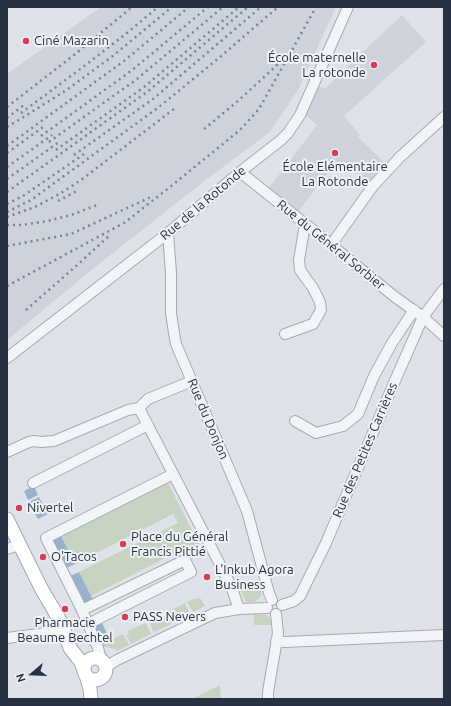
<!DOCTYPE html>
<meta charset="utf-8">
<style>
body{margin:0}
#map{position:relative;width:451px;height:706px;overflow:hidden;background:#dfe3e9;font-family:Ubuntu,sans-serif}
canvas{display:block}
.frame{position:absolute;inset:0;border:8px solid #283141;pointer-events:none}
.north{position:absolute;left:12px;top:654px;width:40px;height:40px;-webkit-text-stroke:3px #eff2f7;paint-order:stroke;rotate:251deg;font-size:11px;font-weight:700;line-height:16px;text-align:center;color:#283141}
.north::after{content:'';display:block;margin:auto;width:14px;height:18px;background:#283141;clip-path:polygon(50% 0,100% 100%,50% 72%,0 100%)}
</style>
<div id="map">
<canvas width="451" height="706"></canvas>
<div class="frame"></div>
<div class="north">N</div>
</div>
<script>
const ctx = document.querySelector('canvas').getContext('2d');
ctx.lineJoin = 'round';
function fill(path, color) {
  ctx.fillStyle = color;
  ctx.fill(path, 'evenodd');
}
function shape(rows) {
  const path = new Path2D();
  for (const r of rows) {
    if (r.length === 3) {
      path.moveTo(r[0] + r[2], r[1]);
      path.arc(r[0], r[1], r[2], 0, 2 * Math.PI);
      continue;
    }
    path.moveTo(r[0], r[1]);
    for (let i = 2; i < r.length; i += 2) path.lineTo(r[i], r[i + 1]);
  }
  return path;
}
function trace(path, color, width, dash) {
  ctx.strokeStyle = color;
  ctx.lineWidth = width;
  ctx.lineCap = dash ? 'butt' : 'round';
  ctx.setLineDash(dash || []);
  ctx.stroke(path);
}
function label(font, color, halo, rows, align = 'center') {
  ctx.font = font + ' Ubuntu,sans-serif';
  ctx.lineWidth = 4;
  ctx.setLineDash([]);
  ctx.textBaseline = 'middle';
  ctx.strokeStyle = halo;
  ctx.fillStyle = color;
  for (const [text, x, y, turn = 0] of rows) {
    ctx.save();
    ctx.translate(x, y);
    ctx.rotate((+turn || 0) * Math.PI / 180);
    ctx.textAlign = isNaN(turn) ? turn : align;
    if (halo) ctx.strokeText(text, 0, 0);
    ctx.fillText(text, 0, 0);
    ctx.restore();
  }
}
const built = shape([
 [101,7,336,7,298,90,270,132,207,179,89,272,7,340,7,74],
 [402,15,426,42,344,116,360,135,358,137,387,165,370,184,340,162,331,173,329,171,298,212,269,188,317,125,305,115,318,86,325,89,349,65]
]);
const green = shape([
 [165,477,200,546,185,554,183,549,91,596,79,572,178,523,173,514,75,564,59,532],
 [259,581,262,591,260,598,254,602,246,602,240,589],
 [196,598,197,599,200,598,205,606,193,612,187,602],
 [185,603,190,614,173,623,168,612],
 [254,614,266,615,270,618,272,620,273,625,254,625],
 [162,615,163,617,166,615,171,624,154,632,148,621],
 [146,623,151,634,131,644,126,635,129,634,128,631],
 [123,634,129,645,116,651,115,649,102,646,102,645],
 [220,685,221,699,192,699]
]);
const water = shape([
 [34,486,38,495,28,500,24,491],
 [39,497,48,514,38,519,29,502],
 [59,532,75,564,63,569,48,537],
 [79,572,95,604,83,609,68,577],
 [102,623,110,640,102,645,93,628]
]);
const minor = shape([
 [240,172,308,226,395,297,423,317,444,336],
 [168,233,171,273,171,313,174,333,176,344,247,511,269,593,272,600],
 [331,245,373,186,400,157,444,117],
 [285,334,313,324,321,310,320,302,313,288,300,270,299,260,304,230,308,226],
 [7,358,168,233,240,172,281,140,288,133,300,115,348,7],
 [139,408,211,547,231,586,239,609],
 [295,421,316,433,343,426,358,414,374,376,392,343,414,310],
 [7,452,29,442,34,441,41,442,54,441,128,410,139,408,148,399,192,381],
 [33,483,148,425],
 [7,549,19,545],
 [282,605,294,601,300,596,326,543,397,376,423,317,444,289],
 [82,610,185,560,191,572,88,624],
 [7,638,55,632,63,628],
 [276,641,285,642,444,635],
 [101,659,98,648,82,610,46,538,173,474],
 [106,667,117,660,215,613,239,609,267,608],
 [268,699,268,692,278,633,276,614]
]);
const major = shape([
 [7,519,41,588,62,624,70,648,81,662,85,673],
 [95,669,11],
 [86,675,90,689,91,699]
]);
const rail = shape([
 [7,107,74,55,132,7],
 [21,113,83,67,127,33,158,7],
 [7,118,24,105],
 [7,127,27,115,68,89,114,55,172,7],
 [204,129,238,101,276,66,283,58],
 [41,136,131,71,208,7],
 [49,142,137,79,223,7],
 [7,146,124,61,189,7],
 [56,150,144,87,239,7],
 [7,153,46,125],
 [74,155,153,99,261,7],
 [7,167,52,135],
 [7,179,59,142],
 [7,192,147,92,248,7],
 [58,201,79,190],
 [7,204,23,196,84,154],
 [7,212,31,200,159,107,220,57,278,7],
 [7,217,35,207,61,193,81,180,174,109],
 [7,225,22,225,48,221,71,215,100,204],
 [7,246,71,234,153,196],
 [7,286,124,223,170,187,240,130,259,109,316,7],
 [26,310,75,267,110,235]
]);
const markers = [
 [26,41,4,"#d33f57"],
 [374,65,4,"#d33f57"],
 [335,153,4,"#d33f57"],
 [19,508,4,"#d33f57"],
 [123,544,4,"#d33f57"],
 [43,557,4,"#d33f57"],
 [207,577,4,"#d33f57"],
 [65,609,4,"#d33f57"],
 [125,617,4,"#d33f57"]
];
const poiNames = [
 ["Ciné Mazarin",34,41],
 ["École maternelle",366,58,"right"],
 ["La rotonde",366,73,"right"],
 ["École Elémentaire",335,167,"center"],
 ["La Rotonde",335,182,"center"],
 ["Nivertel",27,508],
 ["Place du Général",131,537],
 ["Francis Pittié",131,552],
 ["O'Tacos",51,557],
 ["L'Inkub Agora",215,570],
 ["Business",215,585],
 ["PASS Nevers",133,617],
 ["Pharmacie",65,623,"center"],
 ["Beaume Bechtel",65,638,"center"]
];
const streetNames = [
 ["Rue de la Rotonde",203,203,-40],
 ["Rue du Général Sorbier",331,245,39],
 ["Rue du Donjon",208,419,67],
 ["Rue des Petites Carrières",365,450,-67]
];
fill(built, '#cdd2db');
fill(green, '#c5d3c0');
fill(water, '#99b1cb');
trace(minor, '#a4aab3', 12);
trace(major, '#9ea8b5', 15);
trace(minor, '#f2f4f7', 10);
trace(major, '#fff', 13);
trace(rail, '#788393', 2.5, [2, 4]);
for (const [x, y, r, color] of markers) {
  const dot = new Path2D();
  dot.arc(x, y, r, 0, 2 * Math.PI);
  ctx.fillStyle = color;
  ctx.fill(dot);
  trace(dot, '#eff2f7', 1.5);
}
label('13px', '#283141', '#eff2f7', poiNames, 'left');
label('13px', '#283141', '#eff2f7', streetNames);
</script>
